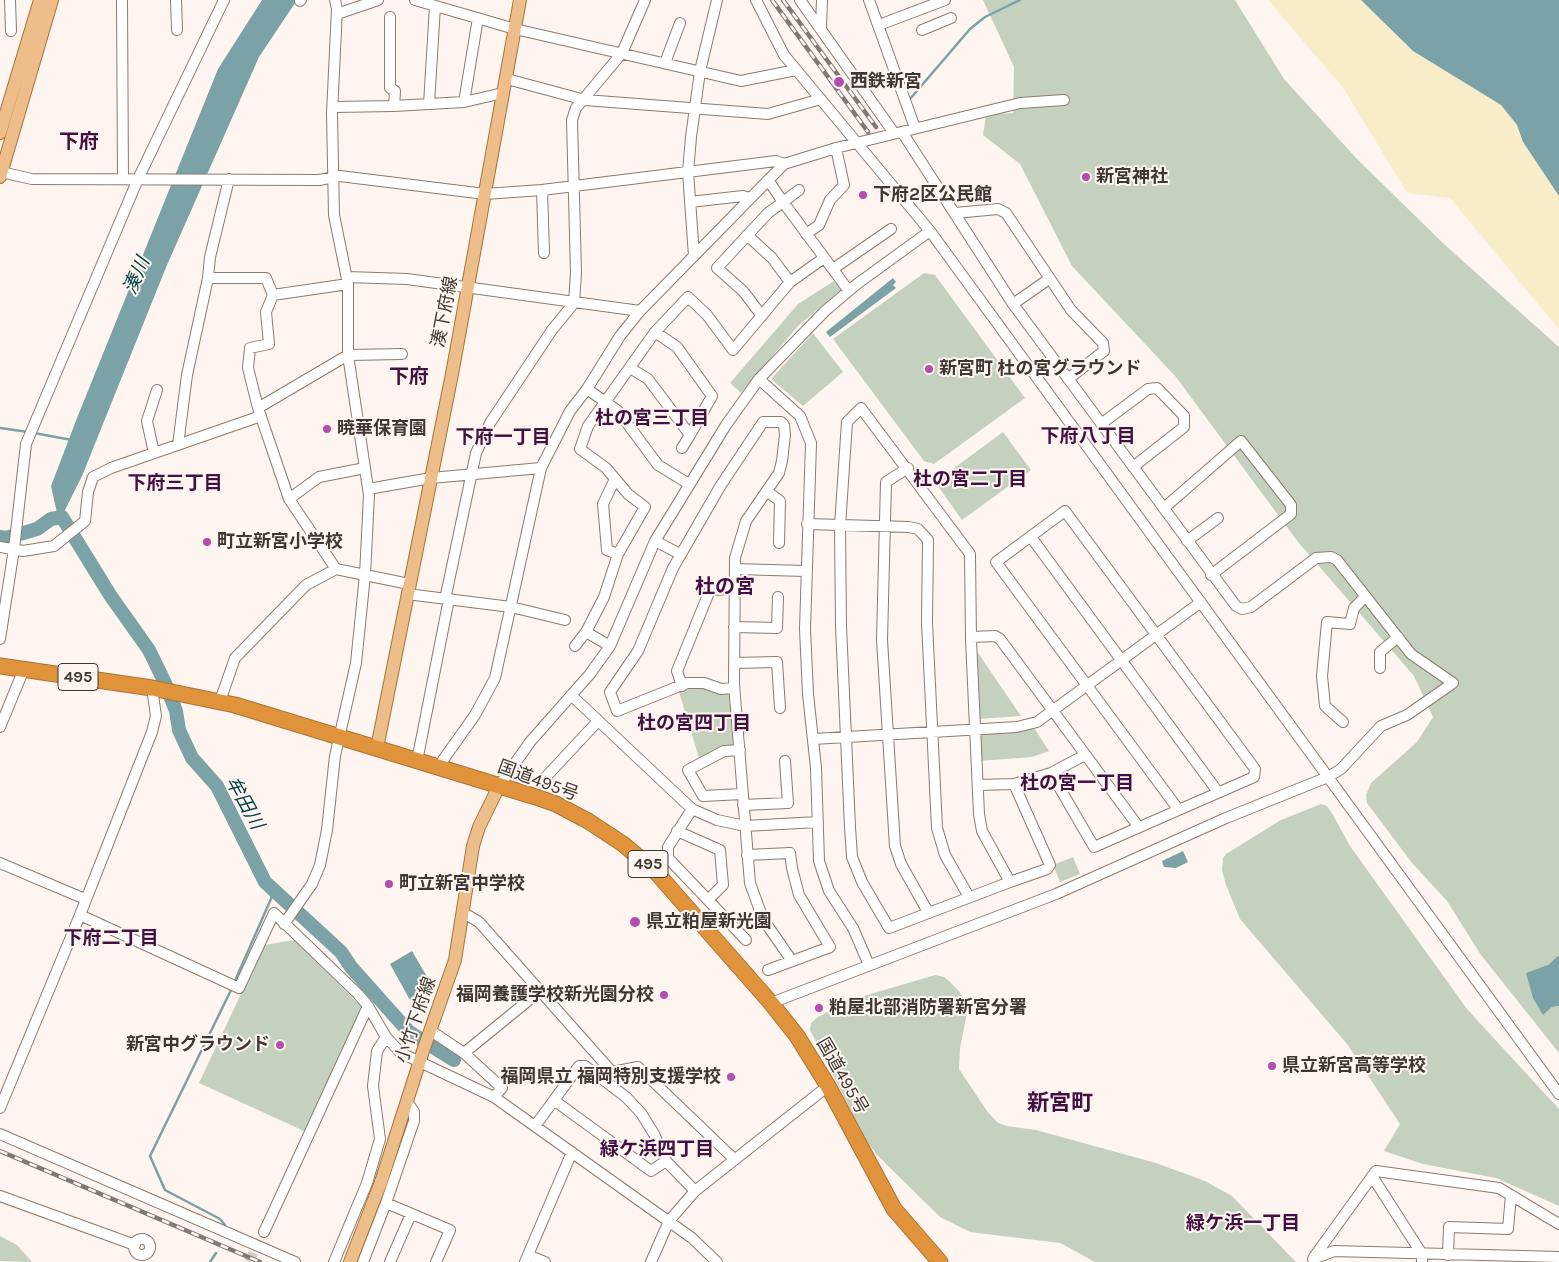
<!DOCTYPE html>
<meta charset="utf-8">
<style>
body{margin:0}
canvas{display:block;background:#fef5f0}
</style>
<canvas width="1559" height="1262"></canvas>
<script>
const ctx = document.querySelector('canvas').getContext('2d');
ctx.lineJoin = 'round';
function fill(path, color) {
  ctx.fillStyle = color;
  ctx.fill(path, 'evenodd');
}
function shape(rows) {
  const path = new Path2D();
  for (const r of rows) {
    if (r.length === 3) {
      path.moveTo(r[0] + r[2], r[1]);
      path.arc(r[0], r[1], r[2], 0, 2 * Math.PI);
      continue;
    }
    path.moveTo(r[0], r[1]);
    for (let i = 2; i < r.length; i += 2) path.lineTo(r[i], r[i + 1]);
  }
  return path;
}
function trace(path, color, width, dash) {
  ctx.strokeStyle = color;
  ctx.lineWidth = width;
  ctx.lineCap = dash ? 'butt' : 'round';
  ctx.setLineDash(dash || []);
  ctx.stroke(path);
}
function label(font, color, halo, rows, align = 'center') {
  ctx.font = font + ' Karla,"Noto Sans JP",sans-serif';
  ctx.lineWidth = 4;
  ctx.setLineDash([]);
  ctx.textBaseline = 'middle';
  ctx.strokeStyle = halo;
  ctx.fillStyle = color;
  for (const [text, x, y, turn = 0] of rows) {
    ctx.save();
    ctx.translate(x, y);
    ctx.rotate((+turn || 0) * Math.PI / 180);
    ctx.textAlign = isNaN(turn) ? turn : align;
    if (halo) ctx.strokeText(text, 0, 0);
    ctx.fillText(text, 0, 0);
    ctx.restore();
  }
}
const green = shape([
 [983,0,1235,0,1284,79,1358,160,1445,245,1559,347,1559,955,1548,965,1543,1015,1552,1007,1559,1006,1559,1053,1481,955,1447,901,1412,863,1367,803,1366,795,1371,783,1417,742,1433,717,1414,676,1298,542,1176,377,1072,266,1020,164,983,135,986,115,1013,113,1014,67],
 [924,273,935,275,1025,398,934,464,924,461,833,339],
 [834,281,841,290,799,325,741,393,730,383,798,304],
 [813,333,843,372,803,406,771,379],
 [1003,432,1031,470,962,520,935,482],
 [976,650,1021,716,978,719],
 [704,687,729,692,733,746,720,748,699,758,679,692,688,688],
 [1034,728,1049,751,1032,757,979,761,978,735],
 [1321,804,1327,806,1333,815,1350,846,1467,1009,1559,1109,1559,1206,1496,1178,1423,1164,1384,1151,1400,1124,1347,1044,1240,919,1226,885,1222,870,1223,858,1226,854,1281,820],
 [1073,857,1080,874,1060,882,1053,865],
 [294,940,362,1007,304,1131,199,1083,264,945],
 [935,975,944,977,949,981,959,991,966,1003,967,1013,960,1048,959,1069,987,1111,998,1123,1007,1126,1036,1130,1156,1163,1205,1181,1232,1196,1296,1262,1095,1262,1060,1243,970,1232,940,1217,877,1155,867,1142,810,1030,811,1023,818,1017,847,1001],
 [0,1236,17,1245,32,1262,0,1261]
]);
const sand = shape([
 [1268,0,1361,0,1413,51,1501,105,1517,125,1523,142,1559,196,1559,329,1450,198,1407,193,1344,89]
]);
const water = shape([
 [262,0,297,0,259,57,167,265,82,476,59,522,51,486,77,418,218,69],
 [1361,0,1559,0,1559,196,1523,142,1517,125,1501,105,1413,51],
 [893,278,896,282,893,285,896,288,830,337,826,332],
 [1183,851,1188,862,1176,868,1164,867,1162,861],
 [412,951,433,987,410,1000,390,964],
 [1559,955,1559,1006,1552,1007,1543,1015,1533,998,1526,973,1548,965]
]);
const stream = shape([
 [910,99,970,29,985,17,1020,0],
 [0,428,28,432],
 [34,433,72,440],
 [234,983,274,892],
 [225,1225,220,1219,165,1190,150,1156,232,988],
 [210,1262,216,1253]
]);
const river = shape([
 [62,517,110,595,149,650,165,683,176,711,179,730,192,758,217,786,265,882,341,952,351,967,409,1032,454,1060],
 [0,537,6,538,37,529,51,519,62,517]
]);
const minorTunnel = shape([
 [249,1262,264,1232]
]);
const minor = shape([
 [10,0,11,31],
 [122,0,123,179],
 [176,0,177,30],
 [415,0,515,29,741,81,796,70],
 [756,0,784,55,930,231,1559,1094],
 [800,0,894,133],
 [869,0,915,128],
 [300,1,301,0],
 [337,14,378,0],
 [390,17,390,88,395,91,394,106,429,104,435,6],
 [879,25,945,0],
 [821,27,822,0],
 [922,30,951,18],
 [665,63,680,23],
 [507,79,585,100,768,114,821,99],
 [464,102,503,93],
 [429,104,464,102,478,18],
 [333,107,394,106],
 [1,172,32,179,319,180,340,176,485,194,542,190,776,161,784,164],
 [768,180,783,202,799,190],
 [542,190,544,253],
 [690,202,743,196,750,198],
 [955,213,998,209,1006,213,1071,310,1103,343,1104,351,1068,379],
 [806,234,819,225,830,200,844,185,836,148],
 [747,235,772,258,790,282],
 [694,256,688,172,691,137,700,71,717,0],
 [833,269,891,229],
 [347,277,407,279,640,311],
 [208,278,266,278,273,295],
 [1013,304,1049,279],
 [762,316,743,291,717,268,768,213,783,202,849,291],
 [630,368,648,379,690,435,712,396,677,347,655,332],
 [759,379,800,416,811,443,805,629,808,694,816,768,819,861,829,891,853,928,869,965],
 [587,389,618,411,658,465,689,484],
 [258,408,348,355,402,354],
 [861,408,970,554,971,640,979,814,982,831,1010,882,889,928,862,882,852,857,850,827,841,626,840,526,847,422,861,408],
 [1101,424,1148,389,1157,388,1184,416,1184,427,1133,467],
 [178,445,187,375,208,278,210,257,229,179],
 [682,448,690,435],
 [154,453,147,421,157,390],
 [908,468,886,482,882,640,895,846,901,864,928,912],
 [615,479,603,504,607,550,618,554],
 [368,489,431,478,541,468],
 [768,492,780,501,779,543],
 [289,499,319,477,365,468],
 [1164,508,1241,441,1291,505,1291,514,1211,575],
 [807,524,909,527,918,529,928,540,927,623,937,828,945,855,969,897],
 [1031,537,1218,792],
 [655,541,680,554],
 [1187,541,1218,518],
 [0,547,23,551,54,546,85,521,88,492,93,477,111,468,261,416],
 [336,569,289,499,258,408,248,368,250,348,269,344,266,312,273,295,348,284],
 [735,569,806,571],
 [407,594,511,607,565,620],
 [734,627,777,628,778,597],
 [971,637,995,636,1000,639,1138,826],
 [0,639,14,549,26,444,138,179,224,0],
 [575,646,586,632],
 [610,646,586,632,604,597,618,554,645,507,628,494,606,468,580,449,588,426,655,332,688,297,707,315,733,350,790,282,824,258],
 [734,663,777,662,780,708],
 [1380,668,1380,652,1398,637],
 [682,686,677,671,710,590,734,589],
 [734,688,721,689,704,683,687,683,617,711,610,692,638,651,673,568,721,485,763,422,781,422,784,425,785,435,782,461,779,473,746,521,735,558,734,684,750,883,763,919,792,961],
 [571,695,692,809,717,820,745,826,818,822],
 [220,701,235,658,306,585,336,569,409,584],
 [1343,722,1325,706,1322,676,1327,622,1350,624,1354,608,1365,597],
 [0,727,24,669],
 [813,739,1017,727,1037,722,1201,602],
 [740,750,724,751,688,770,703,796,742,794],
 [417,761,448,604,446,595,476,453,490,423,552,330,574,303,576,273,572,120,576,108,622,53,645,0],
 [440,768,443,760,475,715,495,678,541,468,570,411,587,389,620,336,640,311,784,164,836,148,1020,103,1064,100],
 [1051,773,1094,847,1254,777,1255,769,1065,511,996,562,1178,809],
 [543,780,598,721],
 [978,785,1014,784,1051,773,1085,755],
 [499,786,530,742,590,674,610,646,655,541,726,425,759,379,825,311,857,284,930,231],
 [743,805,788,803,785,761],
 [692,809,668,847,668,858,746,940],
 [677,831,720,850,723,885,708,900],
 [747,855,790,853,792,868,799,895,830,947,768,970],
 [0,863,85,899],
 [1010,882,1047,869,1050,865,1014,784],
 [464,913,479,922,612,1072,638,1067,734,1159],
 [80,915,239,988,274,913,358,994,368,1006,386,1037,401,1053,494,1097,692,1238,717,1262],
 [284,924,312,884,320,865,327,830,335,756,356,663,365,575,369,495,348,355,348,284,334,215,332,113,337,9,335,0],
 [771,1003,1056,894,1226,818,1328,777,1341,769,1381,726,1407,715,1453,683,1411,654,1337,560,1331,557,1316,558,1251,607,1242,609,1236,606,1013,304,902,132],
 [431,1031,464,1053,502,1088,494,1097],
 [464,1053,540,991],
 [555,1101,651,1171,666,1161],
 [0,1108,80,915,152,732,156,716,152,688],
 [535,1126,579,1066,585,1066,626,1097,641,1113,654,1134,666,1161,695,1191],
 [0,1134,295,1262],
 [1372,1176,1422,1254,1422,1262],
 [0,1196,135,1245],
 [386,1203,450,1230,436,1262],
 [264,1232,368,1006],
 [142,1247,8],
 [528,1255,545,1262],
 [1448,1255,1449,1227,1508,1229,1511,1195],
 [1314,1257,1376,1171,1499,1188,1559,1224],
 [1313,1259,1334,1251,1559,1257],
 [334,1262,367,1183,380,1139,373,1086,377,1051,386,1037],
 [363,1262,386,1203,414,1121,414,1112,407,1101],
 [390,1262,411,1214],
 [525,1262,572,1152],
 [651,1262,669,1221,695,1191,828,1086]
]);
const major = shape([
 [0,133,40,0],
 [0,177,52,0],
 [377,748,452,374,520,0],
 [350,1262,381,1182,423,1051,455,960,473,846,479,827,499,786]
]);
const highway = shape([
 [0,666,152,688,235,705,536,797,556,804,588,821,623,844,655,871,771,1003,797,1036,828,1086,894,1209,940,1262]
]);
const rail = shape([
 [772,0,868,132],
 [783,0,876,127],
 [0,1151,260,1262]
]);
const markers = [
 [839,82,6,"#b54db0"],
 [1086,177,5,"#b54db0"],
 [863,195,5,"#b54db0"],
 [929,369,5,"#b54db0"],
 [327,429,5,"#b54db0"],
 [207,542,5,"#b54db0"],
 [389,884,5,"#b54db0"],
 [635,922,6,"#b54db0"],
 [664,995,5,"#b54db0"],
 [819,1008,5,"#b54db0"],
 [280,1045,5,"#b54db0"],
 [1272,1066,5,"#b54db0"],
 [731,1077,5,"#b54db0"]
];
const shields = [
 [78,677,40],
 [648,864,40]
];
const shieldNames = [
 ["495",78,677],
 ["495",648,864]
];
const poiNames = [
 ["西鉄新宮",850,82],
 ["新宮神社",1096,177],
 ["下府2区公民館",873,195],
 ["新宮町 杜の宮グラウンド",939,369],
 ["暁華保育園",337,429],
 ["町立新宮小学校",217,542],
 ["町立新宮中学校",399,884],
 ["県立粕屋新光園",646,922],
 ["福岡養護学校新光園分校",654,995,"right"],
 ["粕屋北部消防署新宮分署",829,1008],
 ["新宮中グラウンド",270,1045,"right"],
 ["県立新宮高等学校",1282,1066],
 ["福岡県立 福岡特別支援学校",721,1077,"right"]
];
const streetNames = [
 ["湊下府線",445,312,-79],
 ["国道495号",538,781,20],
 ["小竹下府線",416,1020,-71],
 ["国道495号",842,1076,60]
];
const waterNames = [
 ["湊川",137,276,-67],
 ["牟田川",244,803,61]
];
const neighbourhoodNames = [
 ["杜の宮三丁目",652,419],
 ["下府八丁目",1088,437],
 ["下府一丁目",503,438],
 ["杜の宮二丁目",970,480],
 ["下府三丁目",175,484],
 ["杜の宮四丁目",694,724],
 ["杜の宮一丁目",1077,784],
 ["下府二丁目",111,939],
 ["緑ケ浜四丁目",657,1150],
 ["緑ケ浜一丁目",1243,1224]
];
const quarterNames = [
 ["下府",79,142],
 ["下府",409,377],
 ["杜の宮",725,587]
];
const districtNames = [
 ["新宮町",1060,1104]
];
fill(green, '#c5d1bf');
fill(sand, '#f7edc8');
fill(water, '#7ba2a6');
trace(stream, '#7ba2a6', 2.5);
trace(river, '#7ba2a6', 14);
trace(minorTunnel, '#d8cfca', 10, [10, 5]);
trace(minor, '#8e7a6e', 12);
trace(major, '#a87338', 14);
trace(highway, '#a87338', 17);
trace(minor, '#fff', 10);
trace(major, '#edbe89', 12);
trace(highway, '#e1933b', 15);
trace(rail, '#807873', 4.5);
trace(rail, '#fef5f0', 2.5, [8]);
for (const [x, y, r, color] of markers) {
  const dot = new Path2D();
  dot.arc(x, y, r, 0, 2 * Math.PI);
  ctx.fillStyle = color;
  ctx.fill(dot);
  trace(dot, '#fef5f0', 2);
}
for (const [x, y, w] of shields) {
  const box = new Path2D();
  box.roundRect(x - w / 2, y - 13.5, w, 27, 4);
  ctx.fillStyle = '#fef5f0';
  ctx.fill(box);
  trace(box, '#3f3732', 1);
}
label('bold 16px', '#3f3732', null, shieldNames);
label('bold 18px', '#3f3732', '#fef5f0', poiNames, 'left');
label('18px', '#3f3732', '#fef5f0', streetNames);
label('italic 19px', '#034348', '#fef5f0', waterNames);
label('bold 19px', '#431141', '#fef5f0', neighbourhoodNames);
label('bold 20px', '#431141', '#fef5f0', quarterNames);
label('bold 22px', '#431141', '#fef5f0', districtNames);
</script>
